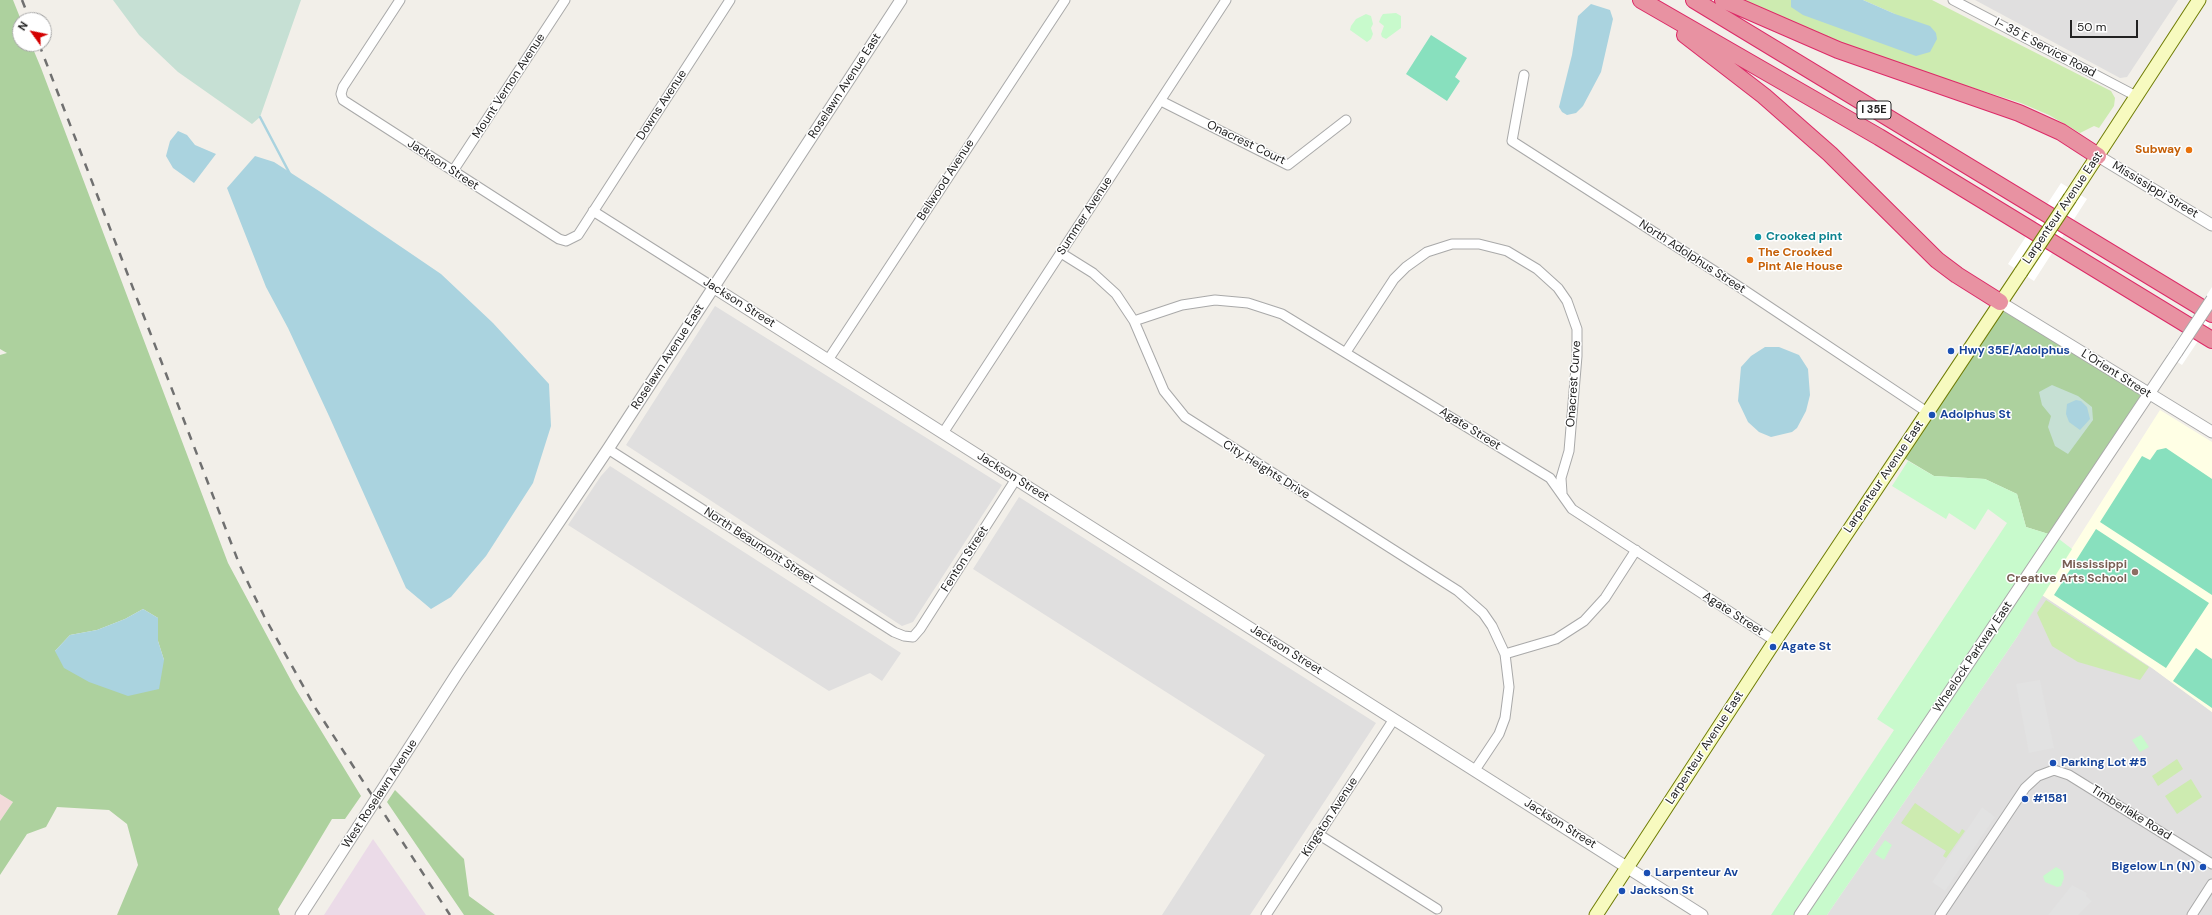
<!DOCTYPE html>
<style>
body{margin:0}
#map{position:relative;width:2212px;height:915px;overflow:hidden;background:#f2efe9;font-family:"DM Sans",sans-serif}
canvas{display:block}
.north{position:absolute;left:12px;top:12px;width:40px;height:40px;box-sizing:border-box;background:#fff;border:1px solid #a7a7a7;border-radius:50%;rotate:303deg;font-size:11px;font-weight:700;line-height:16px;text-align:center;color:#222}
.north::after{content:'';display:block;margin:auto;width:14px;height:18px;background:#d40000;clip-path:polygon(50% 0,100% 100%,50% 72%,0 100%)}
.scale{position:absolute;left:2070px;top:20px;width:68px;height:18px;box-sizing:border-box;border:2px solid #222;border-top:0;padding-left:5px;font-size:12px;line-height:14px;white-space:nowrap;color:#222;-webkit-text-stroke:3px #fff;paint-order:stroke}
</style>
<div id="map">
<canvas width="2212" height="915"></canvas>
<div class="north">N</div>
<div class="scale">50 m</div>
</div>
<script>
const ctx = document.querySelector('canvas').getContext('2d');
ctx.lineJoin = 'round';
function fill(path, color) {
  ctx.fillStyle = color;
  ctx.fill(path, 'evenodd');
}
function shape(rows) {
  const path = new Path2D();
  for (const r of rows) {
    path.moveTo(r[0], r[1]);
    for (let i = 2; i < r.length; i += 2) path.lineTo(r[i], r[i + 1]);
  }
  return path;
}
function trace(path, color, width, dash) {
  ctx.strokeStyle = color;
  ctx.lineWidth = width;
  ctx.lineCap = dash ? 'butt' : 'round';
  ctx.setLineDash(dash || []);
  ctx.stroke(path);
}
function label(font, color, halo, rows, align = 'center') {
  ctx.font = font + ' "DM Sans",sans-serif';
  ctx.lineWidth = 3;
  ctx.setLineDash([]);
  ctx.textBaseline = 'middle';
  ctx.strokeStyle = halo;
  ctx.fillStyle = color;
  for (const [text, x, y, turn = 0] of rows) {
    ctx.save();
    ctx.translate(x, y);
    ctx.rotate((+turn || 0) * Math.PI / 180);
    ctx.textAlign = isNaN(turn) ? turn : align;
    if (halo) ctx.strokeText(text, 0, 0);
    ctx.fillText(text, 0, 0);
    ctx.restore();
  }
}
const residential = shape([
 [1975,0,2178,0,2127,77,2120,78],
 [715,306,1002,485,913,622,902,626,626,445],
 [610,466,901,653,882,681,870,673,829,691,568,525,601,476],
 [1019,497,1376,723,1250,915,1162,915,1265,755,973,569],
 [2042,595,2152,668,2212,712,2212,915,1827,915,2017,637]
]);
const commercial = shape([
 [0,794,13,802,0,821]
]);
const industrial = shape([
 [373,839,426,915,324,915]
]);
const education = shape([
 [2160,410,2212,442,2212,712,2152,668,2042,595]
]);
const grass = shape([
 [1736,0,1791,0,1895,14,1863,0,1932,0,2111,91,2115,98,2114,106,2099,128,2094,126,2080,133,2049,115,2021,103,1856,51],
 [2046,600,2149,667,2140,680,2078,662,2052,646,2037,613],
 [2177,759,2183,769,2158,786,2152,776],
 [2191,779,2202,797,2177,814,2165,796],
 [1915,803,1959,834,1962,829,1965,831,1946,858,1943,856,1946,851,1901,823]
]);
const forest = shape([
 [0,0,13,0,21,20,20,44,31,44,41,68,228,563,295,688,361,796,345,819,332,819,278,909,280,915,117,915,138,865,127,824,109,810,57,807,46,827,27,834,0,875,0,821,13,802,0,794,0,355,7,353,0,349],
 [143,609,158,618,158,641,164,660,55,651,70,635,97,630,125,619],
 [2000,302,2149,394,2055,536,2026,527,2017,494,1985,479,1934,476,1899,455],
 [395,790,464,859,469,896,495,915,464,915,387,802]
]);
const wetland = shape([
 [113,0,301,0,260,117,252,124,178,72,139,35],
 [2052,385,2078,396,2092,407,2093,420,2068,454,2055,446,2048,427,2051,416,2042,405,2039,392]
]);
const park = shape([
 [1396,13,1401,16,1401,28,1386,39,1382,37,1381,34,1384,26,1379,22,1381,17,1383,14],
 [1366,14,1371,16,1373,24,1371,28,1373,34,1371,39,1367,42,1350,30,1351,26,1356,19],
 [1908,461,1934,476,1985,479,2017,494,2026,527,2055,536,2072,549,2017,637,1827,915,1771,915,1894,730,1877,719,2007,523,1988,509,1975,530,1949,513,1946,519,1892,486],
 [2141,735,2149,747,2140,752,2132,740],
 [1885,840,1892,845,1884,860,1875,854],
 [2056,867,2063,871,2064,878,2061,886,2057,887,2045,882,2043,876]
]);
const pitch = shape([
 [1431,35,1467,58,1455,77,1460,81,1447,101,1406,74],
 [2166,448,2212,479,2212,595,2100,522,2142,456,2150,460,2157,450],
 [2096,529,2209,603,2166,668,2054,595],
 [2196,648,2212,659,2212,708,2173,681]
]);
const parking = shape([
 [2040,680,2054,748,2029,753,2016,684],
 [1982,807,1995,817,1945,891,1932,882],
 [2072,885,2087,893,2086,896,2092,901,2078,915,2048,915]
]);
const water = shape([
 [1791,0,1863,0,1895,14,1930,26,1936,33,1937,39,1930,52,1916,56,1803,15,1791,7],
 [1591,4,1610,10,1613,19,1601,72,1583,106,1576,113,1567,115,1562,112,1559,107,1572,55,1578,16],
 [178,131,187,135,195,145,216,154,194,183,173,168,166,156,170,141],
 [255,156,274,162,319,191,441,274,493,323,549,384,551,426,533,483,486,556,451,597,431,609,406,588,329,416,288,328,266,287,227,188],
 [1765,347,1779,347,1799,355,1808,369,1810,395,1806,411,1797,428,1792,432,1771,437,1759,432,1748,422,1738,401,1741,367,1751,356],
 [2076,400,2081,401,2087,407,2090,419,2080,430,2069,422,2066,414,2067,404],
 [143,609,158,618,158,641,164,660,159,689,128,696,89,682,64,668,55,651,70,635,97,630,125,619]
]);
const pier = shape([
 [2061,183,2087,199,2034,281,2008,264],
 [2212,287,2212,320,2182,365,2167,355]
]);
const stream = shape([
 [260,117,290,174]
]);
const minor = shape([
 [400,0,343,87,341,94,343,100,559,239,566,241,578,235,730,0],
 [1953,0,2136,96],
 [1524,75,1512,141,1741,288,1927,412],
 [1161,101,1288,165,1346,120],
 [453,171,565,0],
 [593,211,713,287],
 [1061,253,1093,273,1116,294,1134,321,1164,391,1185,417,1458,591,1483,613,1492,626,1505,654,1509,687,1505,718,1499,734,1475,770],
 [1134,321,1182,305,1215,300,1248,303,1282,314,1550,478,1572,509,1775,641],
 [1346,352,1394,279,1406,267,1427,252,1452,244,1479,244,1507,251,1537,269,1558,288,1567,301,1577,329,1577,356,1569,451,1561,478,1562,493],
 [828,360,1065,0],
 [943,433,1226,0],
 [608,449,894,632,904,636,913,637,920,629,1016,479],
 [1505,654,1556,639,1584,621,1605,598,1636,550],
 [1318,834,1437,909],
 [1266,915,1394,719],
 [1940,915,2025,788,2038,776,2054,770,2069,775,2212,864],
 [2192,915,2212,884]
]);
const tertiary = shape([
 [2098,156,2212,225],
 [713,287,1702,915],
 [2000,302,2212,432],
 [393,773,458,672,608,449,901,0],
 [301,915,358,827],
 [1800,915,2177,352]
]);
const secondary = shape([
 [2070,198,2199,0],
 [1596,915,1775,641,2021,272]
]);
const motorway = shape([
 [1641,0,1879,137,2212,340],
 [1694,0,2212,314],
 [1723,0,1838,50,2019,113,2061,132,2098,156],
 [1685,35,1764,96,1830,154,1937,260,1957,275,2000,302]
]);
const rail = shape([
 [22,0,30,20],
 [39,44,240,566,264,616,316,709,450,915]
]);
const tertiaryBridge = shape([
 [2177,352,2212,299],
 [358,827,393,773]
]);
const secondaryBridge = shape([
 [2021,272,2070,198]
]);
const markers = [
 [2189,150,4,"#e8710a"],
 [1758,237,4,"#0f9aa8"],
 [1750,260,4,"#e8710a"],
 [1951,351,4,"#1a4fb4"],
 [1932,415,4,"#1a4fb4"],
 [2135,572,4,"#8d6e63"],
 [1773,647,4,"#1a4fb4"],
 [2053,763,4,"#1a4fb4"],
 [2025,799,4,"#1a4fb4"],
 [2203,867,4,"#1a4fb4"],
 [1647,873,4,"#1a4fb4"],
 [1622,891,4,"#1a4fb4"]
];
const shields = [
 [1874,110,34]
];
const shieldNames = [
 ["I 35E",1874,110]
];
const streetNames = [
 ["I- 35 E Service Road",2045,48,28],
 ["Mount Vernon Avenue",509,86,-57],
 ["Roselawn Avenue East",845,86,-57],
 ["Downs Avenue",662,105,-57],
 ["Onacrest Court",1246,143,26],
 ["Jackson Street",443,165,33],
 ["Bellwood Avenue",946,180,-57],
 ["Mississippi Street",2155,190,31],
 ["Larpenteur Avenue East",2063,208,-56],
 ["Summer Avenue",1085,216,-57],
 ["North Adolphus Street",1692,257,33],
 ["Jackson Street",739,303,32],
 ["Roselawn Avenue East",668,357,-57],
 ["L'Orient Street",2116,374,32],
 ["Onacrest Curve",1574,384,-86],
 ["Agate Street",1470,429,32],
 ["City Heights Drive",1266,470,32],
 ["Jackson Street",1013,477,32],
 ["Larpenteur Avenue East",1884,477,-56],
 ["North Beaumont Street",759,546,33],
 ["Fenton Street",965,559,-57],
 ["Agate Street",1733,614,33],
 ["Jackson Street",1286,650,32],
 ["Wheelock Parkway East",1973,657,-56],
 ["Larpenteur Avenue East",1705,748,-57],
 ["West Roselawn Avenue",380,794,-57],
 ["Timberlake Road",2131,813,32],
 ["Kingston Avenue",1330,817,-57],
 ["Jackson Street",1560,824,32]
];
const foodNames = [
 ["Subway",2181,150],
 ["The Crooked",1758,253,"left"],
 ["Pint Ale House",1758,267,"left"]
];
const cultureNames = [
 ["Crooked pint",1766,237]
];
const transitNames = [
 ["Hwy 35E/Adolphus",1959,351],
 ["Adolphus St",1940,415],
 ["Agate St",1781,647],
 ["Parking Lot #5",2061,763],
 ["#1581",2033,799],
 ["Bigelow Ln (N)",2195,867,"right"],
 ["Larpenteur Av",1655,873],
 ["Jackson St",1630,891]
];
const educationNames = [
 ["Mississippi",2127,565],
 ["Creative Arts School",2127,579]
];
fill(residential, '#e0dfdf');
fill(commercial, '#f2dad9');
fill(industrial, '#ebdbe8');
fill(education, '#ffffe5');
fill(grass, '#cdebb0');
fill(forest, '#add19e');
fill(wetland, '#c6e0d4');
fill(park, '#c8facc');
fill(pitch, '#88e0be');
fill(parking, '#e2e2e2');
fill(water, '#aad3df');
fill(pier, '#fff');
trace(stream, '#aad3df', 2.5);
trace(minor, '#a9a9a9', 11);
trace(tertiary, '#a9a9a9', 13);
trace(secondary, '#707d05', 15);
trace(motorway, '#dc2a67', 18);
trace(minor, '#fff', 9);
trace(tertiary, '#fff', 11);
trace(secondary, '#f7fabf', 13);
trace(motorway, '#e892a2', 16);
trace(rail, '#707070', 2.5, [8, 8]);
trace(tertiaryBridge, '#a9a9a9', 13, []);
trace(secondaryBridge, '#707d05', 15, []);
trace(tertiaryBridge, '#fff', 11);
trace(secondaryBridge, '#f7fabf', 13);
for (const [x, y, r, color] of markers) {
  const dot = new Path2D();
  dot.arc(x, y, r, 0, 2 * Math.PI);
  ctx.fillStyle = color;
  ctx.fill(dot);
  trace(dot, '#fff', 1.5);
}
for (const [x, y, w] of shields) {
  const box = new Path2D();
  box.roundRect(x - w / 2, y - 9, w, 18, 3);
  ctx.fillStyle = '#fff';
  ctx.fill(box);
  trace(box, '#222', 1);
}
label('bold 11px', '#222', null, shieldNames);
label('12px', '#222', '#fff', streetNames);
label('bold 12px', '#c56008', '#fff', foodNames, 'right');
label('bold 12px', '#0d838f', '#fff', cultureNames, 'left');
label('bold 12px', '#164399', '#fff', transitNames, 'left');
label('bold 12px', '#785e54', '#fff', educationNames, 'right');
</script>
